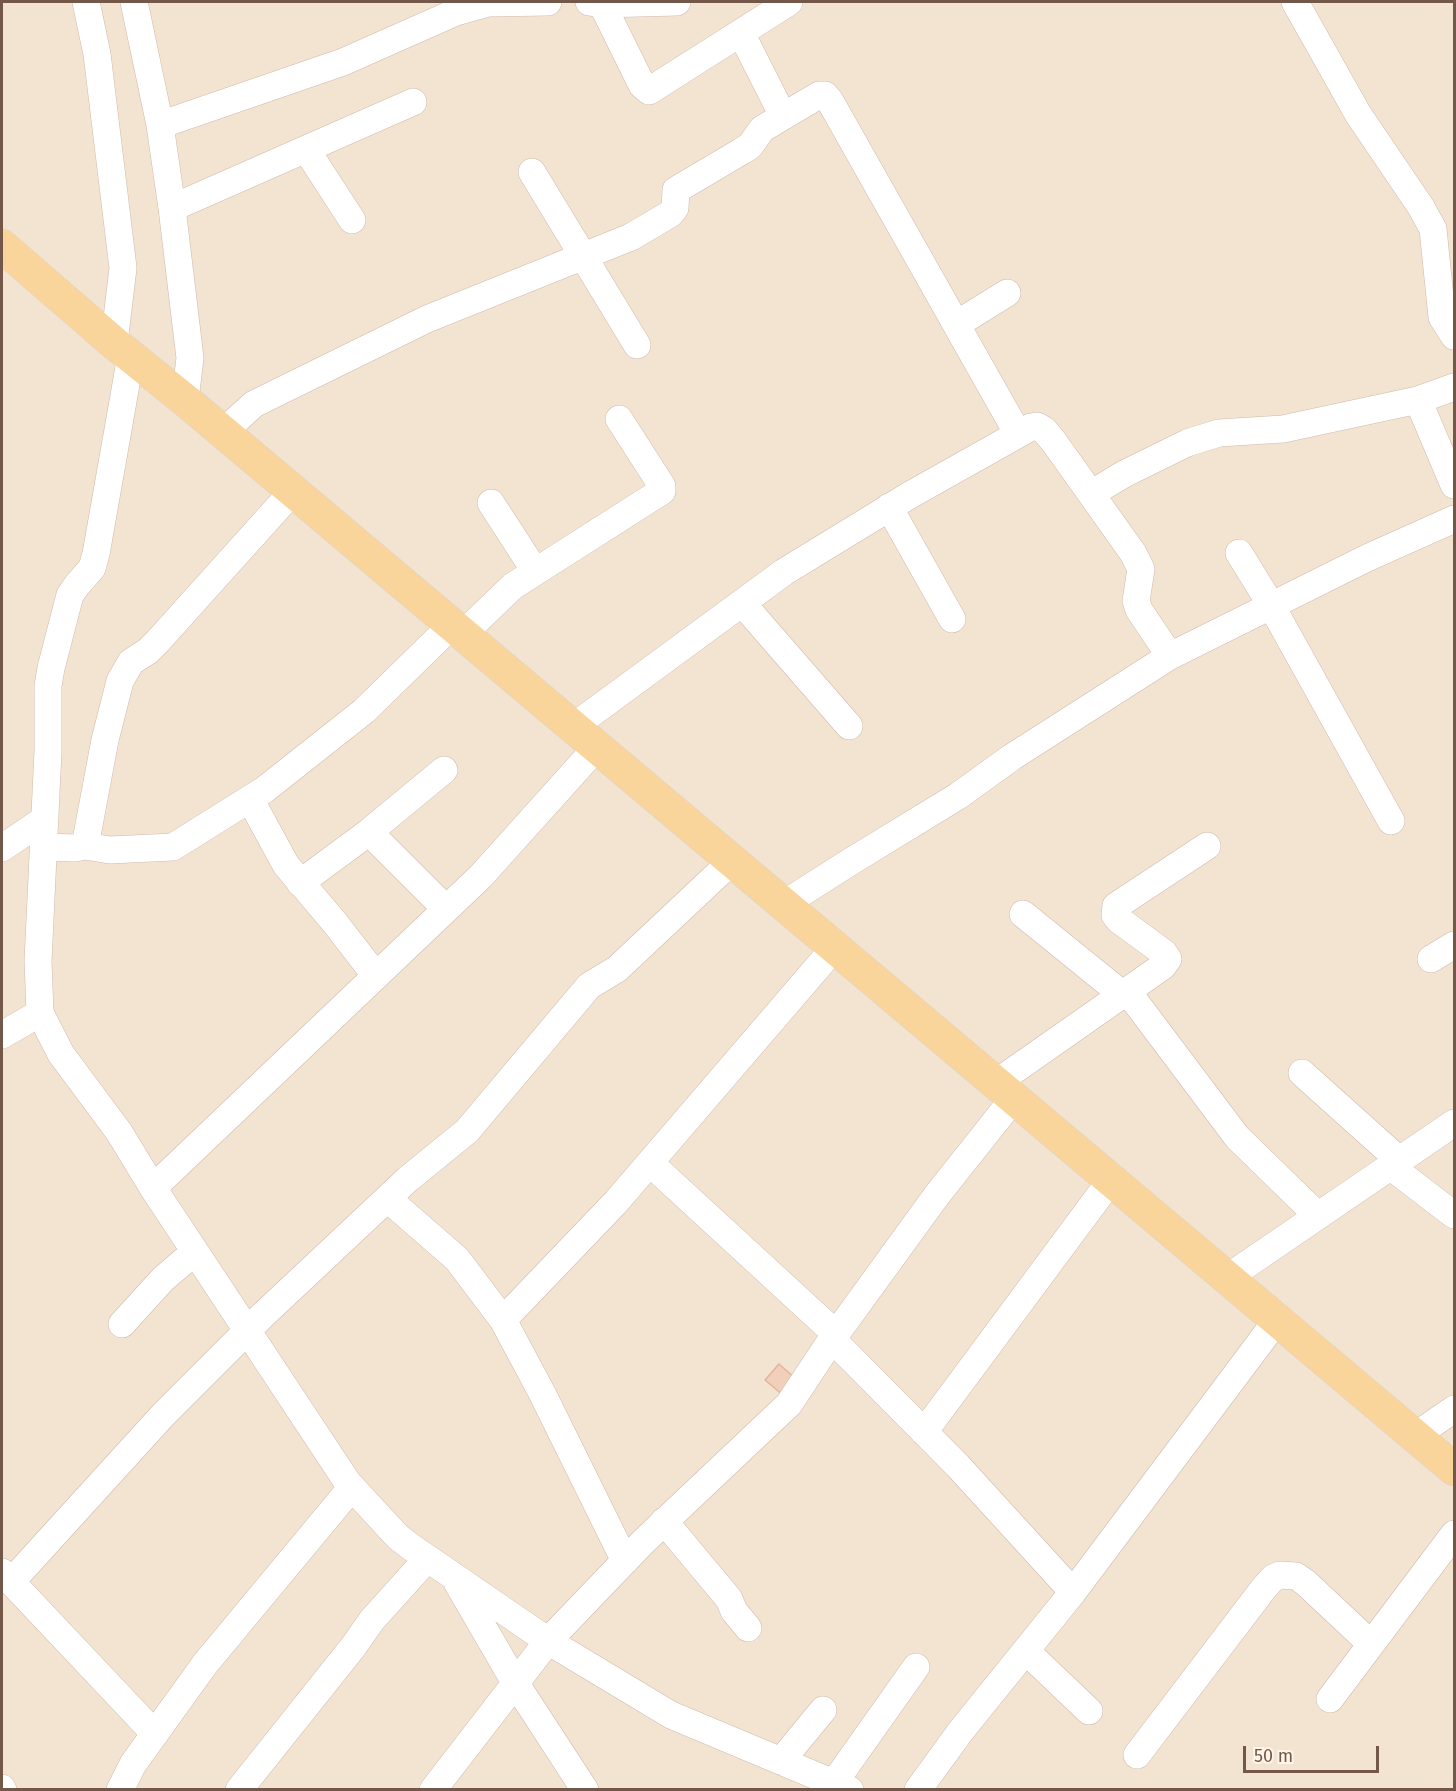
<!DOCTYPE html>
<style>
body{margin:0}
#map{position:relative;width:1456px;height:1791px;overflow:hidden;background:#fcf2e2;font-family:"Fira Sans",sans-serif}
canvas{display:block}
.frame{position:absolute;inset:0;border:3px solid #735749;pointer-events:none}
.scale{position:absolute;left:1243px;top:1746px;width:136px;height:27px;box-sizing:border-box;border:3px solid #735749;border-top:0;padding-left:8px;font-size:18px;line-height:21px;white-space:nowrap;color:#735749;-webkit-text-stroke:4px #fff6e8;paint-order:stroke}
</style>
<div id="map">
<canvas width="1456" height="1791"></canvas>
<div class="frame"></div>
<div class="scale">50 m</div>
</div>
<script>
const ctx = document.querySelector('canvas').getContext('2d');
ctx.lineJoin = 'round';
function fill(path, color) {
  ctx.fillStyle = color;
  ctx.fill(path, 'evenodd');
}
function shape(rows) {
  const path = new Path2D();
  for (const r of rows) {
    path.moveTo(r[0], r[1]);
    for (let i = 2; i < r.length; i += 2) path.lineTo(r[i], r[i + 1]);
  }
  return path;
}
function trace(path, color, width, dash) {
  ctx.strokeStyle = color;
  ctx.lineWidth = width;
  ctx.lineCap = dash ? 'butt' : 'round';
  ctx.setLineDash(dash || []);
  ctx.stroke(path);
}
const residential = shape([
 [2,2,1454,2,1454,1789,2,1789]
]);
const building = shape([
 [779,1364,797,1380,784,1396,765,1380,779,1364]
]);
const minor = shape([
 [86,2,97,54,123,268,114,343],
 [134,2,160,125,172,208,190,358,185,400],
 [589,2,602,4,642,85,649,91,789,2],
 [1295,2,1358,114,1421,207,1433,229,1442,317,1454,336],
 [602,4,677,2],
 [741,33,783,116],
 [160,125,343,62,456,12,488,3,548,2],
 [306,149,352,220],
 [532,172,637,345],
 [172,208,413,102],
 [957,324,1007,293],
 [131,356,96,554,92,568,77,585,70,595,51,668,48,686,48,751,38,961,40,1013,61,1054,119,1132,153,1188,348,1483,398,1537,411,1547,548,1641,433,1790],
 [1418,400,1454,485],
 [223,432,254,404,427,319,631,237,670,214,675,208,676,190,742,151,750,146,762,129,819,95,825,95,830,101,1018,434],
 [1091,494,1124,474,1187,443,1219,433,1283,429,1418,400,1454,387],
 [491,503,535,571],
 [889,507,952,619],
 [1239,553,1271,605,1391,821],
 [742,603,849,726],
 [463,634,513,586,662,491,662,486,619,419],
 [573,727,784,572,910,495,1031,427,1037,426,1044,430,1054,442,1133,553,1141,569,1136,601,1139,610,1170,656],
 [250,799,286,865,335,923,376,976],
 [369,832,446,909],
 [85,846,105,740,120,681,131,662,148,651,158,641,293,491],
 [44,847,75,848,85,846,110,850,173,847,264,790,364,711,452,625],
 [2,848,45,819],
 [300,883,369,832,444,770],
 [784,904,850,862,958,796,1012,757,1170,656,1367,558,1454,519],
 [1023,914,1123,995],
 [1431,959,1454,945],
 [1128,992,1237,1137,1318,1216],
 [2,1035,40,1013],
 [1302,1073,1399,1160],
 [996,1083,1163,966,1168,959,1164,953,1119,920,1115,915,1116,906,1207,846],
 [650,1163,836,1334,937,1195,1014,1098],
 [1390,1166,1454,1215],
 [153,1188,481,876,597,747],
 [388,1199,457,1259,503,1320,616,1202,835,947],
 [1227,1278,1454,1123],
 [503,1320,542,1393,625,1561],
 [122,1324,163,1279,184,1261,197,1255],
 [836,1334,832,1339,958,1466,1073,1592,1277,1320],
 [832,1339,789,1404,643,1542,548,1641,671,1715,850,1790],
 [924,1432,1111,1180],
 [1415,1436,1454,1409],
 [664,1521,729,1599,734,1611,748,1628],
 [2,1572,155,1734],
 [11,1582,163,1415,263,1315,408,1179,467,1131,589,986,617,969,732,861],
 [458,1584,516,1684,585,1790],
 [1026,1651,1089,1711],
 [1330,1699,1454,1534],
 [1137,1755,1264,1588,1273,1578,1280,1575,1296,1576,1306,1583,1371,1644],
 [781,1761,823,1710],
 [834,1783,916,1667],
 [2,1788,3,1790],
 [120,1790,133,1764,205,1664,352,1487],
 [239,1790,353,1647,372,1620,427,1559],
 [918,1790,960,1732,1073,1592]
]);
const major = shape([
 [2,246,114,343,185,400,1454,1469]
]);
fill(residential, '#f3e3d1');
fill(building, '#f1cfba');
trace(building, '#e3b59b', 1.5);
trace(minor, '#cfbbac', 28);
trace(major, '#dbd3d0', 34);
trace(minor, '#fff', 27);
trace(major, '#fad59b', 33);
</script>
